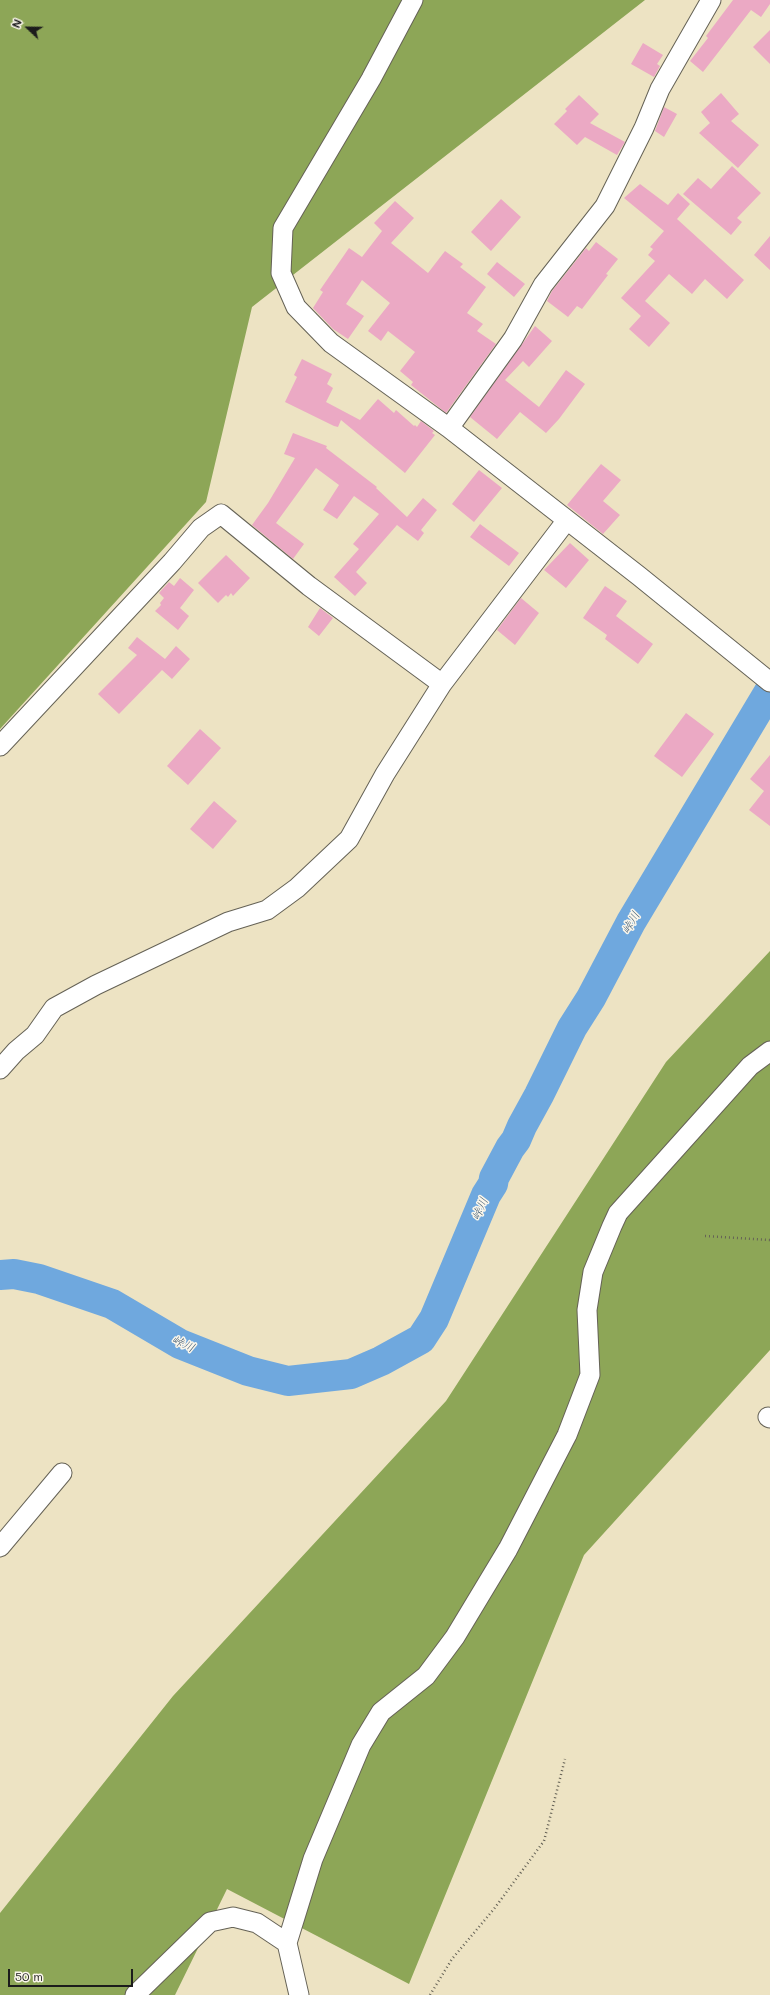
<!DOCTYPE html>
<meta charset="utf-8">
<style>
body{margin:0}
#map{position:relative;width:770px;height:1995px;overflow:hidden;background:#ede3c3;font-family:Mali,sans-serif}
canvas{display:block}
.north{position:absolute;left:8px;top:8px;width:40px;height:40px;-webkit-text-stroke:3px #fbf7ec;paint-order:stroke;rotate:292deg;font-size:11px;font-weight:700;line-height:16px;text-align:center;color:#1c1c1c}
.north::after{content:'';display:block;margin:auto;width:14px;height:18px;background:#1c1c1c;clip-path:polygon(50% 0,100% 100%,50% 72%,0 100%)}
.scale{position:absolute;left:8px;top:1969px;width:125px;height:18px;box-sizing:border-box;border:2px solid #1c1c1c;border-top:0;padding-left:5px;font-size:12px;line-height:14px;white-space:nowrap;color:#1c1c1c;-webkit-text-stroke:3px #fbf7ec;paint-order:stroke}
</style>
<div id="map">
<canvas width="770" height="1995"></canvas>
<div class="north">N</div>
<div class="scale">50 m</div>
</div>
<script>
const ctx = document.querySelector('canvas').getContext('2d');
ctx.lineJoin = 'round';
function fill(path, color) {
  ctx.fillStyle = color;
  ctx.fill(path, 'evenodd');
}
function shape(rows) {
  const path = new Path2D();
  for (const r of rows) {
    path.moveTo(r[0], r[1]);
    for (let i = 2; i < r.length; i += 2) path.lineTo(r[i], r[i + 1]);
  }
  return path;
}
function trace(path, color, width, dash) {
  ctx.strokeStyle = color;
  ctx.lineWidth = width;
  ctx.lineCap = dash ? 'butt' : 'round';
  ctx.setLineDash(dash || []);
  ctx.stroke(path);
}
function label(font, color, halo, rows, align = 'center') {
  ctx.font = font + ' Mali,"Klee One",sans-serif';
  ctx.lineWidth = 3;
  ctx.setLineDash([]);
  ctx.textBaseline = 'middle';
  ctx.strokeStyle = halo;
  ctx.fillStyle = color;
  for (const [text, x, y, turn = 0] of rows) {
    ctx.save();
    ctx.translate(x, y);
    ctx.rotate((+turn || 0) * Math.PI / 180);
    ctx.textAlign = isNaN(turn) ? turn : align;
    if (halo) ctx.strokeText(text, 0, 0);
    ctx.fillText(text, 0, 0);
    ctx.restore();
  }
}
const forest = shape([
 [0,0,645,0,252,307,206,502,0,729],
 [770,951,770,1350,584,1555,409,1984,227,1889,175,1995,0,1995,0,1913,173,1696,446,1401,666,1062]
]);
const river = shape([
 [0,1275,14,1274,39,1279,112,1304,180,1344,248,1371,288,1381,351,1374,381,1361,421,1339,434,1319,486,1195,493,1184,494,1178,510,1148,516,1140,522,1126,539,1095,572,1028,591,998,631,922,770,690]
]);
const building = shape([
 [733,0,770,0,770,4,761,17,751,10,703,72,690,61,708,38,706,36],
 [770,30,770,64,753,47],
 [643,43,663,55,657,64,660,66,654,77,631,64],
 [721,93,739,114,731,121,759,145,738,168,699,133,710,123,701,112],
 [579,95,599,114,590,123,625,142,617,155,585,137,577,145,554,124,567,111,565,109],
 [664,107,677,114,664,137,655,131],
 [732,166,761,193,737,218,742,222,731,235,683,194,698,178,711,189],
 [640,184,668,205,678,193,690,204,677,219,744,280,727,299,705,279,692,294,669,274,645,301,670,323,649,347,629,329,641,316,621,298,655,261,648,255,653,249,650,247,664,231,624,198],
 [501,199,521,217,491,251,471,232],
 [395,201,414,218,391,243,428,273,445,251,463,264,460,267,486,287,467,313,483,324,477,331,496,344,446,413,411,385,413,382,400,371,415,352,388,331,381,341,368,331,390,303,362,280,346,304,364,316,348,339,333,329,313,308,323,292,320,290,349,248,362,257,382,231,374,223],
 [770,236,770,270,754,255],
 [596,242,618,259,606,274,608,275,582,309,577,306,568,317,547,301,552,291,586,248,589,251],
 [497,262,525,284,514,297,487,274],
 [535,326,552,341,529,367,523,361,505,380,539,407,566,370,585,384,559,419,546,433,520,412,497,439,470,417],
 [302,359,332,374,327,384,333,388,326,402,360,420,378,399,394,413,396,410,414,426,415,425,417,427,421,421,434,431,432,433,435,435,405,473,341,420,338,427,334,426,285,402,297,377,294,375],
 [293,433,327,446,326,448,377,487,376,488,407,517,423,498,437,510,421,530,424,533,418,541,397,525,356,572,367,583,355,596,334,577,359,549,353,544,379,514,354,496,337,519,323,510,339,485,316,468,276,523,304,544,293,559,252,525,268,503,295,458,284,454],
 [601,464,621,480,603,501,620,515,603,534,567,505],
 [479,470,502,488,474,522,452,504],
 [480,524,519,553,509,566,470,537],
 [570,543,589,560,566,588,544,570],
 [226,555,250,578,233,596,231,593,228,597,226,595,218,603,198,583],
 [180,578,194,590,180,608,189,616,178,630,155,611,161,605,160,603,164,598,159,593,169,582,174,586],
 [605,586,627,601,616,616,653,644,638,664,605,639,607,635,583,618],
 [521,598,539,613,515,645,497,630],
 [320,608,333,618,319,636,308,627],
 [137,637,165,659,176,646,190,659,172,679,162,670,119,714,98,694,137,655,128,648],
 [686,713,714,734,682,777,654,756],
 [200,729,221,748,188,785,167,766],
 [770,755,770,826,749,810,764,791,750,779],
 [214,801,237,821,213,849,190,829]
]);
const path = shape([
 [705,1236,770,1240],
 [430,1995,452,1959,494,1909,544,1841,565,1759]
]);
const minor = shape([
 [413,0,371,79,283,228,281,273,296,307,331,343,449,428,639,576,770,682],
 [449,428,513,339,543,285,605,206,644,128,660,89,711,0],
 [0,746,172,562,201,528,221,514,309,586,442,684],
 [0,1069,16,1051,35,1035,54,1008,96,985,228,922,267,910,297,888,349,839,385,774,442,684,567,520],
 [768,1417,770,1418],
 [0,1547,62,1473],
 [135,1995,210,1922,233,1917,257,1923,287,1943],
 [299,1995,287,1943,313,1859,361,1745,381,1712,426,1676,455,1637,508,1549,567,1435,590,1375,587,1310,593,1272,612,1226,618,1213,750,1066,770,1051]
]);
const waterNames = [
 ["峠川",631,923,-60],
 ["峠川",480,1209,-67],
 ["峠川",183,1344,25]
];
fill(forest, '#8da657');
trace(river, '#6fa8de', 30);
fill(building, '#eba9c4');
trace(minor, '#656256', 21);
trace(path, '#656256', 2.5, [1, 3]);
trace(minor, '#fff', 19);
label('italic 12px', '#415b73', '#fbf7ec', waterNames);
</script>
